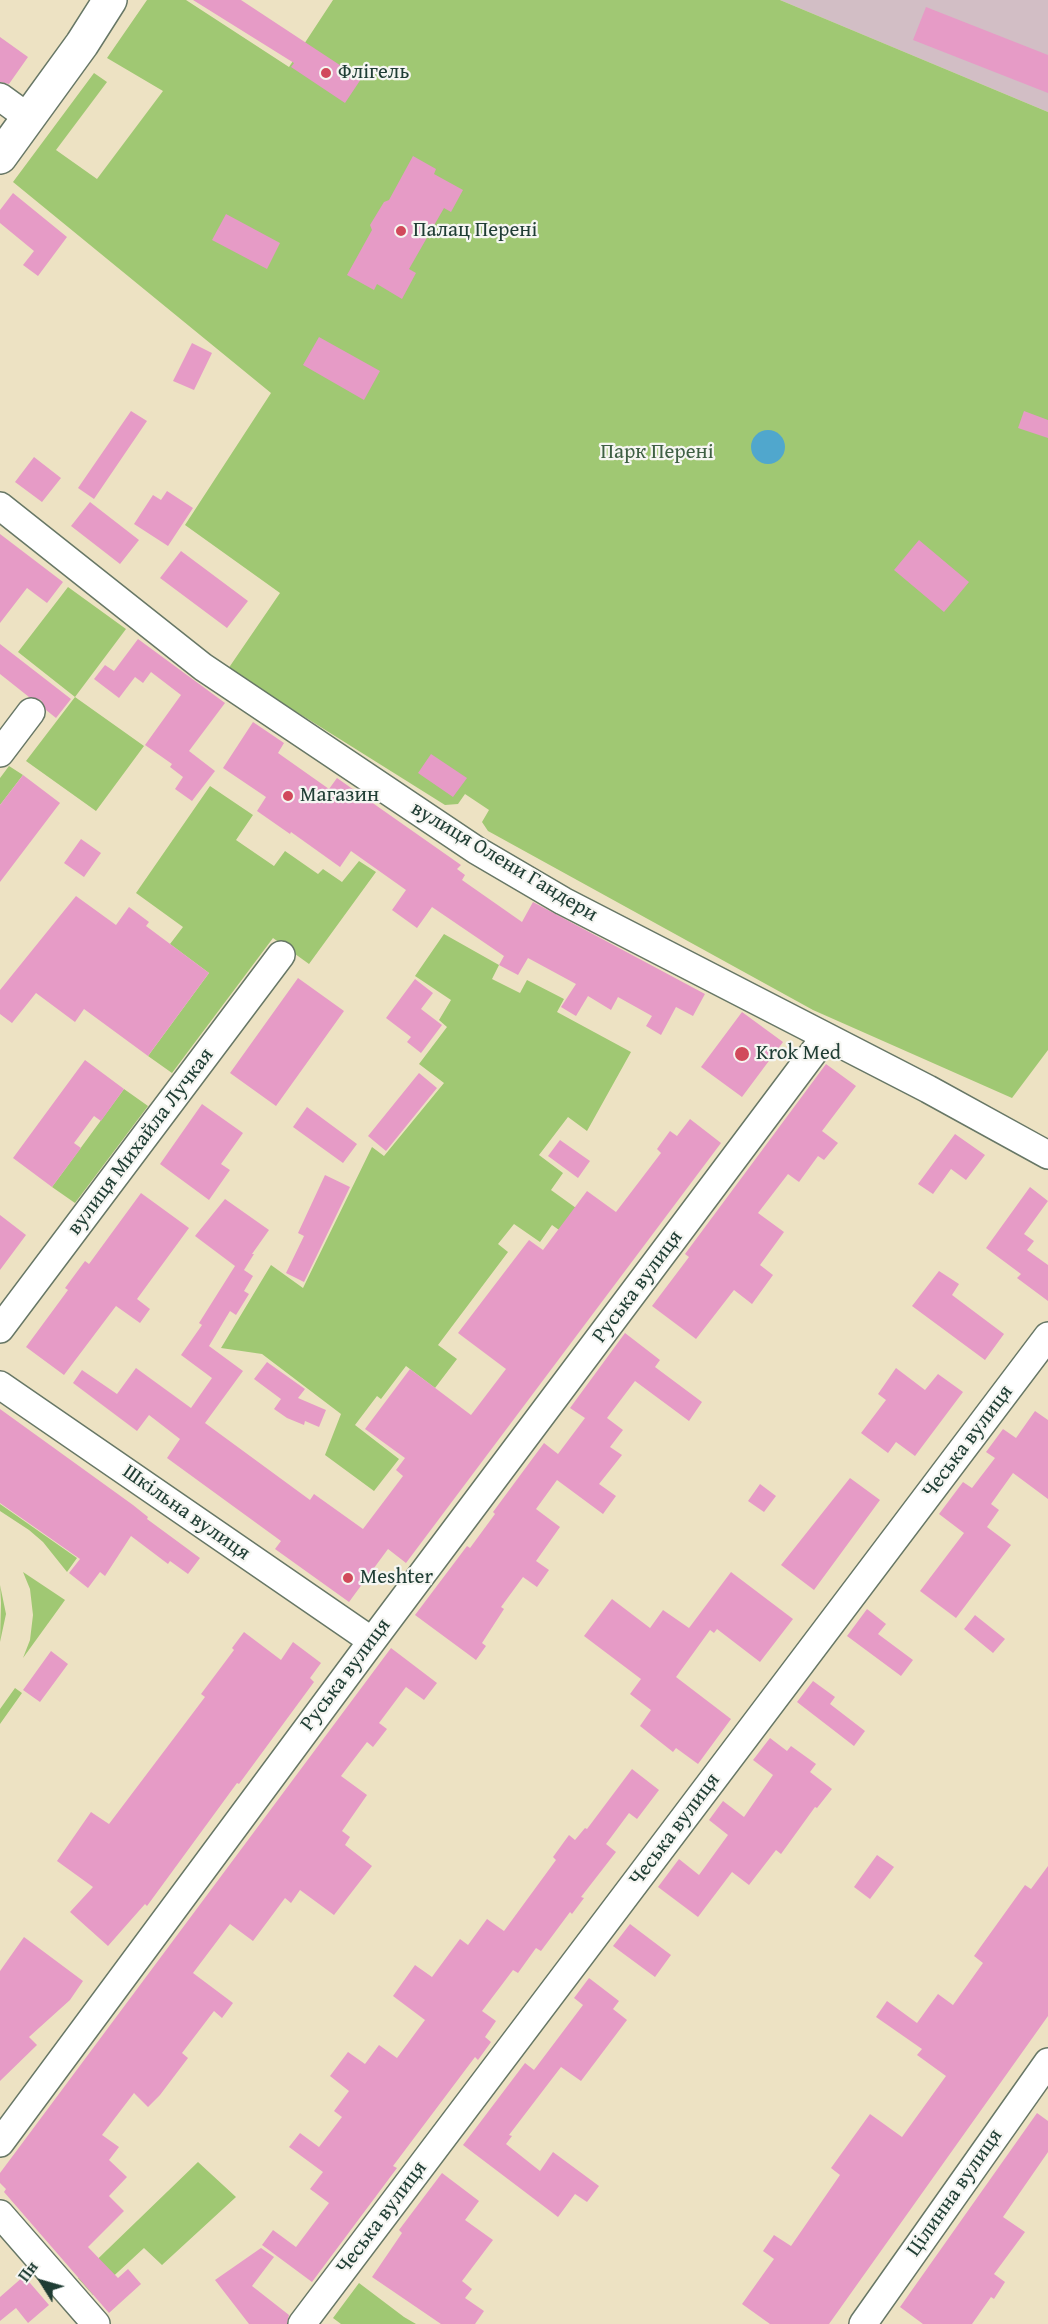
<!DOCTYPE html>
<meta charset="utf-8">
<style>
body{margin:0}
#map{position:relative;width:1048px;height:2324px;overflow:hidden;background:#ede2c3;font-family:"Gentium Book Plus",serif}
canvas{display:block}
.north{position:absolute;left:12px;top:2252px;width:60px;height:60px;-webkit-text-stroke:4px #f6f6f2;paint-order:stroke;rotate:307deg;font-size:16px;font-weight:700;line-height:24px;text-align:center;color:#1f3d34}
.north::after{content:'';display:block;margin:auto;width:21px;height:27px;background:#1f3d34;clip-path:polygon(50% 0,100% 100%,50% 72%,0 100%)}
</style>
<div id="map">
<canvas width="1048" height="2324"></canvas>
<div class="north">Пн</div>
</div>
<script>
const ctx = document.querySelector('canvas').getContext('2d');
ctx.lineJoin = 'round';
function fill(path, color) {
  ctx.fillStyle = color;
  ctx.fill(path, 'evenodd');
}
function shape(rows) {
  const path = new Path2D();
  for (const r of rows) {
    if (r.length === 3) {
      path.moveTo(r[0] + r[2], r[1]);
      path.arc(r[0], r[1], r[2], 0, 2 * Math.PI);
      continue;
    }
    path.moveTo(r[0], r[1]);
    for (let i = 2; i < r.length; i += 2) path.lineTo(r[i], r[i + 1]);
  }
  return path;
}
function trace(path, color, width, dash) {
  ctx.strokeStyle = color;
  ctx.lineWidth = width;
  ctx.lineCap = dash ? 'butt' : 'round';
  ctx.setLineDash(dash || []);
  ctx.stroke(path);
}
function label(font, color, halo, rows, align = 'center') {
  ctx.font = font + ' "Gentium Book Plus",serif';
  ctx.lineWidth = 4.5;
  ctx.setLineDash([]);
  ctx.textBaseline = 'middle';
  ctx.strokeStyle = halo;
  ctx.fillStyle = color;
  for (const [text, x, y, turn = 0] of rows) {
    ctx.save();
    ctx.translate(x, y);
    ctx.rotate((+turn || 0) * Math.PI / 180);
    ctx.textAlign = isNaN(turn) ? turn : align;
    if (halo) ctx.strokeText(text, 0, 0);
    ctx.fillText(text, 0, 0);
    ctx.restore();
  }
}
const industrial = shape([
 [780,0,1048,0,1048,112,866,36]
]);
const green = shape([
 [147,0,186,0,289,67,333,0,780,0,1048,112,1048,1050,1012,1098,813,1010,488,831,482,822,489,810,465,794,458,804,445,805,228,669,280,593,185,525,271,393,13,182,94,73,107,82,56,150,97,179,163,91,107,58],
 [68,587,126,629,75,697,144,746,96,811,26,761,75,697,18,652],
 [9,766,23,775,0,805,0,778],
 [210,786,253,815,236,840,274,866,285,851,318,874,323,869,342,882,359,861,376,872,309,964,273,938,172,1073,148,1056,209,973,170,944,183,927,136,893],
 [444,934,499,965,492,979,520,993,527,980,564,999,557,1012,631,1052,587,1131,568,1117,539,1155,563,1173,551,1190,576,1208,559,1230,552,1225,540,1242,514,1224,498,1244,508,1252,438,1345,457,1359,435,1388,406,1366,381,1399,377,1396,355,1425,399,1459,374,1491,325,1455,341,1414,262,1354,221,1348,271,1265,303,1288,372,1147,384,1156,444,1083,419,1064,447,1027,439,1020,451,1000,415,976],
 [124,1089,148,1106,75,1203,52,1187],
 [0,1504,77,1558,67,1572,43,1542,29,1530,0,1511],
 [23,1572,65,1600,23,1658,30,1640,33,1615,30,1589],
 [0,1585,6,1614,0,1642,1,1603],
 [15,1688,22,1693,0,1724,0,1709],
 [198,2162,236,2197,162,2265,144,2248,93,2295,78,2278],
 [359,2283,404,2317,416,2324,341,2324,333,2318]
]);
const water = shape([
 [768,447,17]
]);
const building = shape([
 [193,0,241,0,361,79,345,103,291,67,294,63],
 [926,7,1048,55,1048,93,913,40],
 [0,37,28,57,9,84,0,82],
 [413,156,436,169,434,174,463,190,451,212,444,208,409,269,416,273,402,299,377,284,374,290,347,275,372,230,370,225,384,202,389,200],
 [13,193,67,237,38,276,23,265,34,251,0,223,0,210],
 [226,214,280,243,267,269,212,240],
 [319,337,380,371,364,400,303,365],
 [192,343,212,353,194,390,173,381],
 [131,411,147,421,94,499,78,488],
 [1024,411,1048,420,1048,438,1018,428],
 [34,457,61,478,42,502,15,482],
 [167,491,193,508,168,546,134,524,153,495,161,500],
 [90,502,139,540,120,564,71,526],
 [0,534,63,582,47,603,27,588,0,623],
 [919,540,969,582,944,612,894,570],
 [181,551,248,601,227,628,160,578],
 [138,639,225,703,189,751,215,771,192,801,175,789,183,777,170,767,172,764,145,745,181,695,151,672,143,683,135,677,119,698,94,679,105,665,114,671],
 [0,644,71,699,56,718,46,710,41,700,29,697,0,674],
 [253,722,284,743,278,753,329,789,337,778,461,865,457,869,465,875,462,880,522,922,533,902,705,994,693,1016,676,1007,661,1035,646,1026,652,1016,618,997,611,1010,588,996,576,1016,561,1007,576,984,528,958,518,975,499,965,504,956,432,907,417,928,392,910,406,890,351,851,340,867,291,832,290,834,257,811,266,797,223,768],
 [431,754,467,778,453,797,418,773],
 [23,775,60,803,0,882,0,805],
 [81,839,101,853,84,877,64,863],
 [76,896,116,925,129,907,149,922,146,926,209,973,148,1056,84,1009,75,1022,36,993,12,1023,0,1014,0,990],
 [298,978,344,1011,276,1106,230,1073],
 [415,979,433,993,421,1009,442,1025,421,1053,407,1042,411,1037,386,1018],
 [742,1012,783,1042,742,1097,701,1067],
 [85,1060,124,1089,101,1121,94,1116,74,1143,81,1148,52,1187,13,1158],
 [826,1064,856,1086,822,1131,838,1143,824,1160,818,1156,799,1182,788,1174,758,1213,784,1232,760,1265,773,1275,752,1304,734,1290,696,1339,652,1306,689,1257,685,1254],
 [419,1073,437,1088,386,1151,368,1136],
 [202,1104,243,1133,221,1164,230,1170,209,1200,160,1164],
 [307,1107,357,1144,343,1163,293,1127],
 [690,1119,721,1143,406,1563,388,1549,349,1602,275,1549,281,1541,167,1458,180,1439,149,1415,137,1431,73,1383,82,1370,117,1394,136,1368,191,1408,212,1378,181,1355,202,1325,199,1323,235,1266,195,1236,225,1199,269,1230,252,1254,254,1254,244,1270,253,1276,244,1291,249,1294,236,1315,230,1311,209,1346,243,1371,205,1423,310,1500,314,1494,363,1529,403,1476,396,1470,405,1458,365,1429,410,1369,471,1415,506,1369,458,1333,529,1240,543,1250,587,1191,616,1212,661,1153,657,1149,670,1131,677,1136],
 [955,1134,985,1155,966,1180,951,1169,933,1194,918,1184],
 [560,1140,590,1161,578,1178,548,1156],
 [325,1175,350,1187,304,1282,286,1273,304,1236,298,1233],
 [1030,1187,1048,1201,1024,1234,1034,1241,1027,1250,1048,1265,1048,1301,1017,1278,1021,1274,986,1248],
 [141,1193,189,1228,137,1299,150,1309,140,1323,116,1306,64,1375,26,1347,68,1290,65,1288,85,1261,89,1264],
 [0,1215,26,1235,0,1270],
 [939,1271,959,1284,952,1295,1004,1334,985,1360,912,1306],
 [625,1333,660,1360,655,1367,702,1402,689,1421,635,1381,607,1418,623,1430,610,1447,622,1455,599,1484,616,1496,603,1514,557,1480,536,1509,560,1527,536,1561,549,1570,537,1587,523,1577,501,1607,504,1609,482,1643,486,1646,476,1660,415,1615,467,1546,470,1548,495,1514,493,1512,544,1443,558,1454,585,1418,570,1408],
 [267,1362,305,1389,298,1398,326,1410,319,1427,305,1421,304,1425,287,1418,274,1409,281,1399,254,1379],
 [896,1368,925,1390,938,1374,963,1392,915,1456,896,1442,888,1453,861,1433,886,1400,878,1394],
 [0,1409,133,1505,148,1517,147,1519,200,1558,188,1574,170,1561,168,1564,131,1536,105,1576,100,1572,88,1588,69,1573,80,1559,0,1503],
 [1035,1411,1048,1420,1048,1499,1013,1473,991,1504,999,1510,987,1527,1011,1545,956,1618,920,1591,964,1533,939,1514,963,1482,972,1488,995,1458,986,1452,1003,1429,1016,1438],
 [850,1478,880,1500,814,1590,781,1565],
 [760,1484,776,1496,764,1512,748,1501],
 [731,1572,793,1619,760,1662,717,1629,714,1633,710,1630,676,1677,731,1719,698,1764,676,1748,673,1752,640,1726,651,1710,630,1694,641,1679,584,1636,612,1599,650,1628,663,1610,689,1628],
 [867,1609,886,1624,878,1634,913,1660,901,1676,847,1636],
 [975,1615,1005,1639,993,1653,964,1629],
 [244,1632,281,1660,293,1642,321,1663,310,1678,314,1682,239,1784,237,1783,147,1906,145,1904,108,1946,70,1912,93,1887,57,1861,91,1812,109,1824,205,1697,201,1694,234,1650,232,1648],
 [391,1648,437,1683,424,1700,406,1687,379,1723,387,1729,373,1747,367,1742,341,1776,367,1795,342,1831,350,1837,345,1845,372,1866,334,1915,300,1890,291,1903,285,1898,253,1941,230,1924,193,1973,233,2003,222,2018,214,2011,182,2053,188,2058,160,2095,148,2107,134,2093,102,2135,119,2147,109,2160,127,2177,109,2196,124,2211,88,2247,118,2278,128,2269,141,2284,109,2313,4,2192,6,2189,0,2183,0,2173],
 [51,1651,68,1664,40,1702,23,1690],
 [813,1681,835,1697,830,1704,865,1731,854,1746,797,1702],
 [770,1738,787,1751,791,1746,816,1764,810,1772,832,1789,817,1808,815,1807,781,1854,776,1850,749,1885,732,1872,698,1917,658,1887,679,1859,699,1875,728,1835,709,1820,723,1801,744,1817,773,1775,753,1760],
 [632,1769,659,1790,637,1819,629,1813,606,1844,616,1852,581,1897,584,1898,572,1914,570,1912,541,1951,536,1948,518,1973,513,1970,482,2011,496,2021,485,2037,491,2042,478,2060,475,2057,393,2166,397,2168,312,2282,262,2245,273,2230,296,2247,329,2203,310,2189,323,2172,289,2147,300,2133,319,2147,342,2117,334,2111,349,2091,330,2076,348,2052,365,2064,379,2045,397,2058,425,2020,393,1996,415,1965,432,1977,460,1939,468,1945,487,1919,504,1931,556,1860,553,1857,569,1835,575,1840,585,1828,587,1829],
 [877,1855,894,1867,870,1899,854,1887],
 [1048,1866,1048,2016,829,2324,770,2324,742,2304,774,2259,763,2251,774,2235,791,2246,840,2175,831,2168,870,2114,902,2137,946,2076,917,2055,922,2049,876,2017,887,2001,917,2023,938,1994,953,2005,983,1963,974,1956,1025,1885,1031,1889],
 [630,1924,671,1955,655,1977,613,1946],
 [24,1937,83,1981,70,2000,29,2037,37,2045,0,2081,0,1971],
 [589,1978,619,2001,613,2009,627,2020,581,2081,561,2067,509,2135,512,2136,506,2144,540,2171,553,2152,599,2186,587,2202,575,2194,558,2217,463,2145,525,2063,534,2070,583,2005,574,1998],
 [1037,2113,1048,2121,1048,2152,1003,2217,1025,2232,994,2274,1005,2282,994,2299,991,2297,972,2324,923,2324,900,2307],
 [442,2173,479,2201,465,2220,493,2240,462,2281,472,2289,465,2298,484,2311,475,2324,441,2324,372,2277,402,2233,399,2230],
 [261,2248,274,2257,252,2286,289,2315,287,2324,249,2324,215,2280],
 [24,2276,49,2305,28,2323,16,2308,0,2321,0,2297]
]);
const minor = shape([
 [0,97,29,118],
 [0,506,203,667,476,850,563,901,928,1089,1048,1155],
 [0,753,31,712],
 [0,1329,281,955],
 [0,1385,372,1641],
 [0,2143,372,1641,825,1037],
 [0,2214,96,2324],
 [302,2324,1048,1336],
 [863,2324,1048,2062]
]);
const highway = shape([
 [0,157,82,44,110,0]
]);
const markers = [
 [326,73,6,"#d1495b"],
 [401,231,6,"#d1495b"],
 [288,796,6,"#d1495b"],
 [742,1054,8,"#d1495b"],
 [348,1578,6,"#d1495b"]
];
const poiNames = [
 ["Флігель",338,73],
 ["Палац Перені",413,231],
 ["Магазин",300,796],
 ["Krok Med",756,1054],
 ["Meshter",360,1578]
];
const parkNames = [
 ["Парк Перені",657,453]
];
const streetNames = [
 ["вулиця Олени Гандери",504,862,31],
 ["вулиця Михайла Лучкая",141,1142,-53],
 ["Руська вулиця",638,1287,-53],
 ["Чеська вулиця",968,1442,-53],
 ["Шкільна вулиця",186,1513,35],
 ["Руська вулиця",346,1675,-53],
 ["Чеська вулиця",675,1830,-53],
 ["Цілинна вулиця",955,2193,-55],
 ["Чеська вулиця",382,2218,-53]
];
fill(industrial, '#d2bec5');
fill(green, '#a0c873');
fill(water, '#50a7cd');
fill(building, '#e69bc6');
trace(minor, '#677766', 30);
trace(highway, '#677766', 36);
trace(minor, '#fff', 27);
trace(highway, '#fff', 33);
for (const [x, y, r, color] of markers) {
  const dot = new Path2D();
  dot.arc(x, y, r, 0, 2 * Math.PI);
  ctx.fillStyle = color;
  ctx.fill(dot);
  trace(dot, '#f6f6f2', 2);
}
label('21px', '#1f3d34', '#f6f6f2', poiNames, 'left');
label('21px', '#3f6044', '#f6f6f2', parkNames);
label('21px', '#1f3d34', '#f6f6f2', streetNames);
</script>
